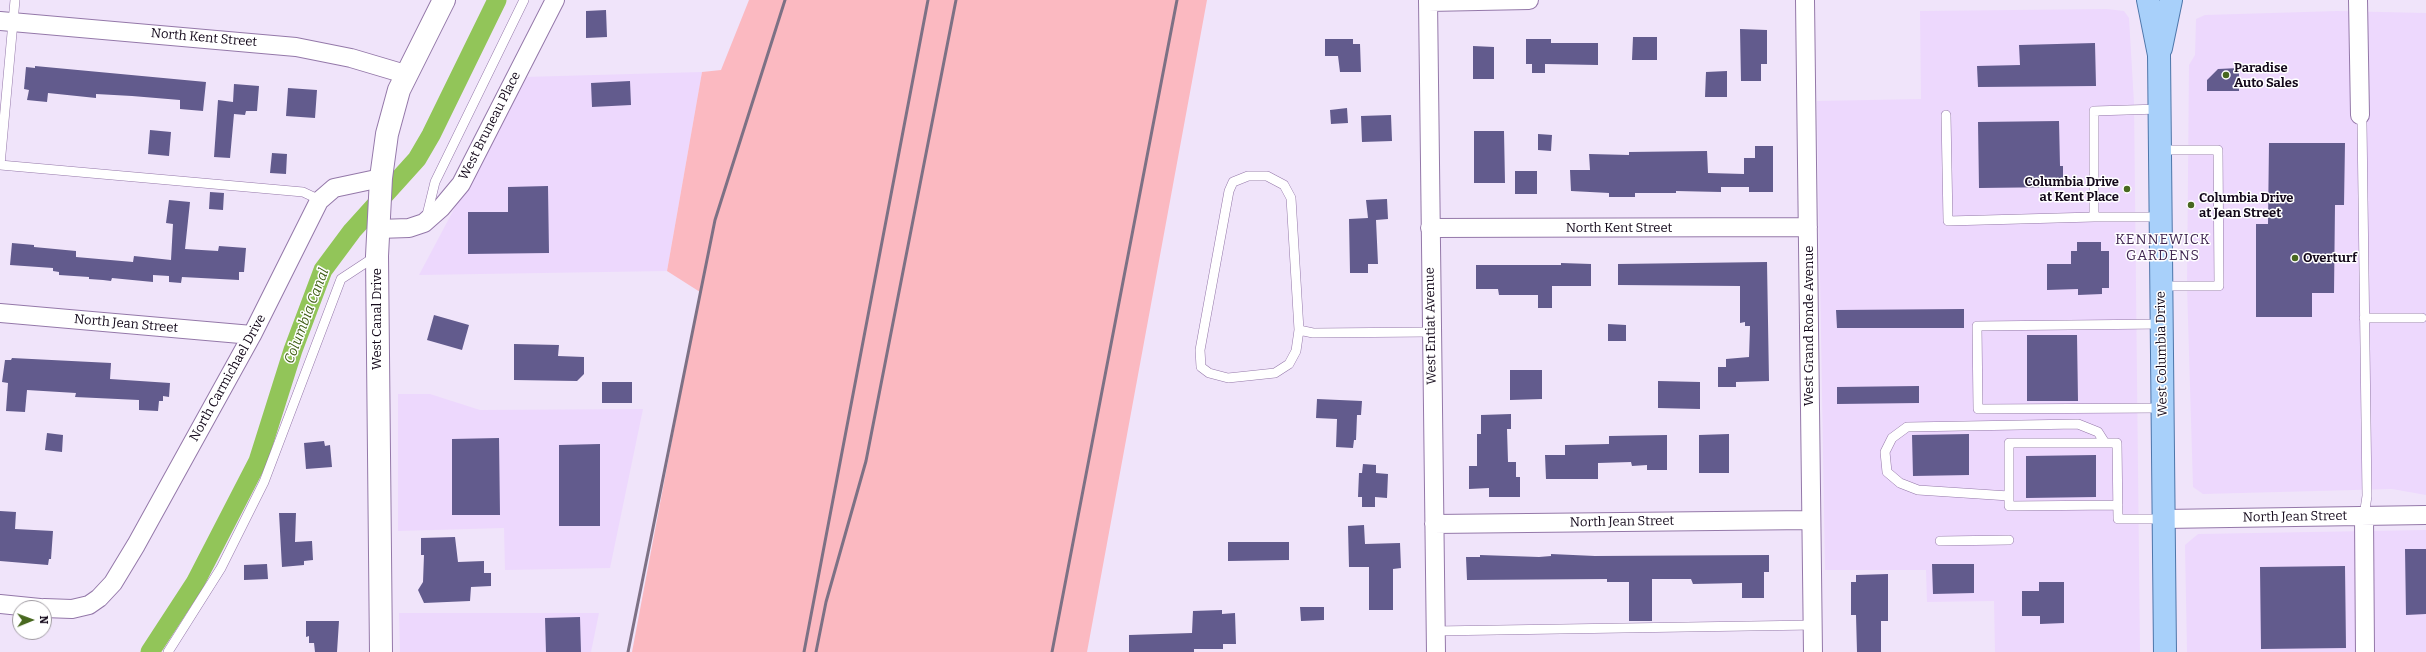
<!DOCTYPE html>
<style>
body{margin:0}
#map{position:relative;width:2426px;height:652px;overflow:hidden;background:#f0e4fa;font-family:Bitter,serif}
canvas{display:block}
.north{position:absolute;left:12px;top:600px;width:40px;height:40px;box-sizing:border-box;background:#fff;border:1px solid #a19ca3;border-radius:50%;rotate:89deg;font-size:11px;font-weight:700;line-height:16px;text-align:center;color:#13081a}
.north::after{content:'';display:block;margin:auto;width:14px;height:18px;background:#48681f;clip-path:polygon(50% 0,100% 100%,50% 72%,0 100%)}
</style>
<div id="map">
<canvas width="2426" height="652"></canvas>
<div class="north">N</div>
</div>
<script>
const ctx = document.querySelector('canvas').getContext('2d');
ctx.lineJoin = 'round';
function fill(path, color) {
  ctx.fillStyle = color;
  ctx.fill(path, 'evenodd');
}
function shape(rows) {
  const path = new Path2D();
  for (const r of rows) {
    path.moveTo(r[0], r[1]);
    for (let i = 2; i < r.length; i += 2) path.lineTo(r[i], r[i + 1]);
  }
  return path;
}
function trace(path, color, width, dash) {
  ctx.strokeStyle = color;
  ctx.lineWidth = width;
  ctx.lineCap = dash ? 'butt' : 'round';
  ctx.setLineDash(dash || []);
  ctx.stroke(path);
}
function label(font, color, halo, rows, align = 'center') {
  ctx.font = font + ' Bitter,serif';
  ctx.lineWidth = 3;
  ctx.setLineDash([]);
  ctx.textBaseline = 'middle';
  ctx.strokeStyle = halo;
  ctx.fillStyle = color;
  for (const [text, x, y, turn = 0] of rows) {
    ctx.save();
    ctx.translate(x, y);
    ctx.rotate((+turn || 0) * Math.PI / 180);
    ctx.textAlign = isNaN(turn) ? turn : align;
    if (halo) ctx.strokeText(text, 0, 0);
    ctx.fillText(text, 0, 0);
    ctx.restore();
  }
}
const built = shape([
 [2107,9,2124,11,2129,18,2134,103,2140,652,1995,652,1994,601,1927,602,1926,570,1825,570,1817,101,1921,99,1920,11],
 [2338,11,2426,13,2426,495,2392,489,2203,494,2193,487,2187,286,2189,65,2195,55,2196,19,2205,15],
 [702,72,667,271,419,275,524,77],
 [398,394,430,394,480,410,643,409,610,568,505,570,504,528,398,531],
 [2426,530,2426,652,2187,652,2185,545,2198,534],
 [399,613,599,613,591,652,400,652]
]);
const green = shape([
 [749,0,1207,0,1087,652,632,652,700,292,667,271,702,72,721,70]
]);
const canal = shape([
 [150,652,195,583,258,461,293,350,323,270,352,231,417,159,431,135,497,0]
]);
const building = shape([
 [606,10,607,37,586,38,586,11],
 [1740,29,1767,30,1767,64,1761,64,1761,81,1741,81],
 [1633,37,1657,37,1657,60,1632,60],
 [1325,39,1353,39,1353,44,1360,44,1361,72,1340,72,1338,56,1325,56],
 [1526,39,1551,39,1551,43,1598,43,1598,65,1545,64,1545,73,1532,73,1532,64,1526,64],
 [2095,43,2096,86,1978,87,1977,66,2020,65,2019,45],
 [1473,46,1494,47,1494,79,1473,79],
 [35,66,206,82,203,111,180,109,180,100,132,96,96,94,96,98,48,93,47,102,27,100,29,90,24,89,26,67,35,68],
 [2239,68,2239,91,2207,91,2207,80,2218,69],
 [1727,71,1727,97,1705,97,1706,72],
 [630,81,631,105,592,107,591,83],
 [234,84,259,86,257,111,246,111,245,115,234,114,230,158,214,157,218,100,233,102],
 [288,88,317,90,315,118,286,116],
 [1347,108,1348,123,1331,124,1330,110],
 [1391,115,1392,141,1362,142,1361,116],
 [2059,121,2060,166,2063,166,2063,187,1979,188,1978,122],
 [150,130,171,132,169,156,148,154],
 [1474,131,1504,131,1505,183,1474,183],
 [1538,134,1552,135,1551,151,1538,150],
 [2269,143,2345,143,2344,205,2335,205,2334,293,2312,293,2312,317,2256,317,2256,224,2268,224],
 [1755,146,1773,146,1773,192,1749,192,1749,187,1721,187,1721,192,1676,191,1676,193,1635,193,1635,197,1609,197,1609,193,1571,191,1570,170,1590,170,1589,154,1629,155,1629,152,1707,151,1708,173,1744,174,1744,158,1755,158],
 [272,153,287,154,286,174,270,173],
 [1515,171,1537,171,1537,194,1515,194],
 [548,186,549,253,468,254,468,212,508,212,508,187],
 [210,192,224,193,223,210,209,209],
 [1387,199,1388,219,1376,220,1378,264,1368,264,1368,273,1350,273,1349,219,1368,218,1366,200],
 [169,200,190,202,185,249,218,251,219,246,246,248,244,272,239,272,239,280,182,277,181,283,169,282,169,276,153,275,153,282,112,278,111,281,103,280,89,279,89,277,59,275,59,272,53,271,53,268,10,265,12,243,34,245,34,247,76,251,76,257,133,262,134,256,171,260,173,224,166,223],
 [2077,242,2101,242,2101,251,2109,251,2109,288,2102,288,2102,294,2078,295,2078,289,2047,290,2047,264,2071,264,2071,251,2077,251],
 [1767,262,1769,381,1736,382,1736,387,1718,387,1718,367,1726,367,1726,359,1749,357,1750,326,1745,326,1745,322,1740,323,1740,286,1618,285,1618,264],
 [1561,263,1591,264,1591,286,1552,286,1552,308,1538,308,1538,295,1499,295,1498,289,1476,289,1476,265,1561,265],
 [1964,309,1964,328,1837,328,1836,310],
 [434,315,469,325,462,350,427,340],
 [1608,324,1626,325,1626,341,1608,341],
 [2027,335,2077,335,2078,401,2027,401],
 [514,344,559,345,558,356,584,357,584,374,577,381,514,380],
 [12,358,111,363,110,379,170,383,169,397,163,396,163,401,159,401,158,411,139,410,139,400,75,397,76,393,27,390,25,412,6,411,8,383,2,382,5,360,11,360],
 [1510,370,1542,370,1542,399,1510,400],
 [1658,381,1700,382,1700,409,1658,408],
 [602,382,632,382,632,403,602,403],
 [1919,386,1919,403,1837,404,1837,387],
 [1317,399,1362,401,1361,415,1357,415,1356,440,1354,440,1353,448,1336,447,1337,419,1316,418],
 [1511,414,1511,429,1507,429,1508,462,1516,462,1516,477,1520,477,1520,497,1489,497,1489,488,1469,489,1469,466,1477,466,1477,434,1481,434,1481,415],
 [47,433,63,435,62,452,45,450],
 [1729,434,1729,473,1699,473,1699,435],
 [1969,434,1969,475,1913,476,1912,435],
 [1667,435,1667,470,1647,470,1647,465,1632,466,1631,462,1598,463,1598,479,1546,479,1545,455,1565,455,1565,445,1609,444,1609,436],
 [499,438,500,515,452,515,452,439],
 [324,441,325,446,330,445,332,467,306,469,304,443],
 [600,444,600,526,559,526,559,445],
 [2096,455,2096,497,2026,498,2026,456],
 [1363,464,1376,465,1376,473,1388,474,1387,498,1375,497,1375,507,1362,507,1362,497,1358,497,1359,473,1362,473],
 [0,511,16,512,15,529,53,531,51,559,49,559,48,565,0,561],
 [279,513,296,513,295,542,312,541,313,560,304,561,304,565,282,567],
 [1364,525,1365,544,1400,543,1401,568,1393,569,1393,610,1369,610,1369,567,1349,567,1348,526],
 [455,537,458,562,484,561,484,573,491,573,491,586,471,587,470,601,424,603,418,590,423,582,424,555,421,555,421,538],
 [1228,542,1289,542,1289,560,1228,561],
 [2405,549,2426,549,2426,614,2406,615],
 [1551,554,1595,556,1769,555,1769,572,1764,572,1764,598,1742,598,1742,583,1693,584,1691,579,1652,579,1652,621,1629,621,1629,582,1607,582,1607,579,1467,580,1466,557,1480,557,1480,555,1539,557,1551,556],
 [267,564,268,579,244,580,244,565],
 [1932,564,1974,564,1974,593,1933,594],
 [2345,566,2346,648,2261,649,2260,567],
 [1888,574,1888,621,1881,621,1881,652,1857,652,1856,615,1851,615,1851,582,1856,582,1856,575],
 [2039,582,2064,582,2064,623,2040,624,2040,616,2022,616,2022,591,2039,591],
 [1300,607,1324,607,1324,620,1301,621],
 [1222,610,1222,614,1235,613,1236,644,1223,644,1223,649,1194,649,1194,652,1129,652,1129,635,1192,633,1193,611],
 [580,617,581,652,546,652,545,618],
 [306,621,339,621,337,652,315,652,314,643,309,643,309,636,306,637]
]);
const lane = shape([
 [1946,115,1948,221,2094,217,2094,111,2160,109],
 [2360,115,2362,123,2367,496,2364,516],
 [2160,150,2218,150,2219,286,2161,286],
 [0,165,303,192,320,200],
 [0,165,15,0],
 [2094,217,2161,217],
 [426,219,435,182,524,0],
 [2364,318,2422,318],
 [2162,324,1977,326,1978,409,2162,408],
 [1299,330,1296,351,1289,364,1275,373,1228,378,1209,373,1201,367,1200,350,1229,191,1233,182,1248,176,1267,176,1284,185,1291,198,1299,330,1313,333,1431,332],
 [2009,496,1918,490,1900,483,1887,472,1885,452,1892,438,1907,427,2078,424,2098,432,2105,443],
 [2118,505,2009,506,2009,443,2117,443,2118,519,2164,519],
 [1940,541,2009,540],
 [1435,631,1813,625],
 [168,652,221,568,264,482,341,279,376,256]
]);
const street = shape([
 [1428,0,1436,652],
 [1805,0,1813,652],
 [2358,0,2360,115],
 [1428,2,1529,0],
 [0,21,296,47,351,58,405,74],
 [1430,228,1808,227],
 [378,229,409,228,424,223,441,208,461,184,555,0],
 [0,313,252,335],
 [2364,516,2365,652],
 [2164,519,2426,515],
 [1434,524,1810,520],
 [0,604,40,608],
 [44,608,72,609,89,605,99,598,113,583,136,545,252,335,319,201,334,188,381,178]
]);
const secondary = shape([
 [381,652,377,256,381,178,387,134,399,90,444,0]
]);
const primary = shape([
 [2148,0,2159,55,2165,652],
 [2161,48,2171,0]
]);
const rail = shape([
 [628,652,715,220,785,0],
 [804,652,928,0],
 [816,652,826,602,866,461,956,0],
 [1052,652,1177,0]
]);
const markers = [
 [2226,75,4,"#48681f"],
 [2127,189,4,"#48681f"],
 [2191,205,4,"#48681f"],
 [2295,258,4,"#48681f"]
];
const streetNames = [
 ["North Kent Street",204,38,5],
 ["West Bruneau Place",490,126,-63],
 ["North Kent Street",1619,228],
 ["West Canal Drive",377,319,-90],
 ["North Jean Street",126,324,5],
 ["West Entiat Avenue",1431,326,-91],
 ["West Grand Ronde Avenue",1809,326,-90],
 ["West Columbia Drive",2162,354,-91],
 ["North Carmichael Drive",228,378,-61],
 ["North Jean Street",2295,517,-1],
 ["North Jean Street",1622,522,-1]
];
const poiNames = [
 ["Paradise",2234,68],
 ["Auto Sales",2234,83],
 ["Columbia Drive",2119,182,"right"],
 ["at Kent Place",2119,197,"right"],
 ["Columbia Drive",2199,198],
 ["at Jean Street",2199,213],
 ["Overturf",2303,258]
];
const neighbourhoodNames = [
 ["KENNEWICK",2163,240],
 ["GARDENS",2163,256]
];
const waterNames = [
 ["Columbia Canal",307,316,-69]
];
fill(built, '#edd8fd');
fill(green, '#fbb9c1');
trace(canal, '#92c559', 19);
fill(building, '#625b8d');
trace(lane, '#9478a9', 10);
trace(street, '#9478a9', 20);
trace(secondary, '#9478a9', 24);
trace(primary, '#4e76aa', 24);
trace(lane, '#fff', 9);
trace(street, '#fff', 18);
trace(secondary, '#fff', 22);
trace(primary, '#a8d0fa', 22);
trace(rail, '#7d7185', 3);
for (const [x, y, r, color] of markers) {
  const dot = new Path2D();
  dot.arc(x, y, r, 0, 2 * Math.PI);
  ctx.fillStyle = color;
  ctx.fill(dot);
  trace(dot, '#fff', 1.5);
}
label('13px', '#13081a', '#fff', streetNames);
label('bold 13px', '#13081a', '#fff', poiNames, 'left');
ctx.letterSpacing = '1px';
label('14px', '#402651', '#fff', neighbourhoodNames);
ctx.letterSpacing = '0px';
label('italic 14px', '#3e5e13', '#fff', waterNames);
</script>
